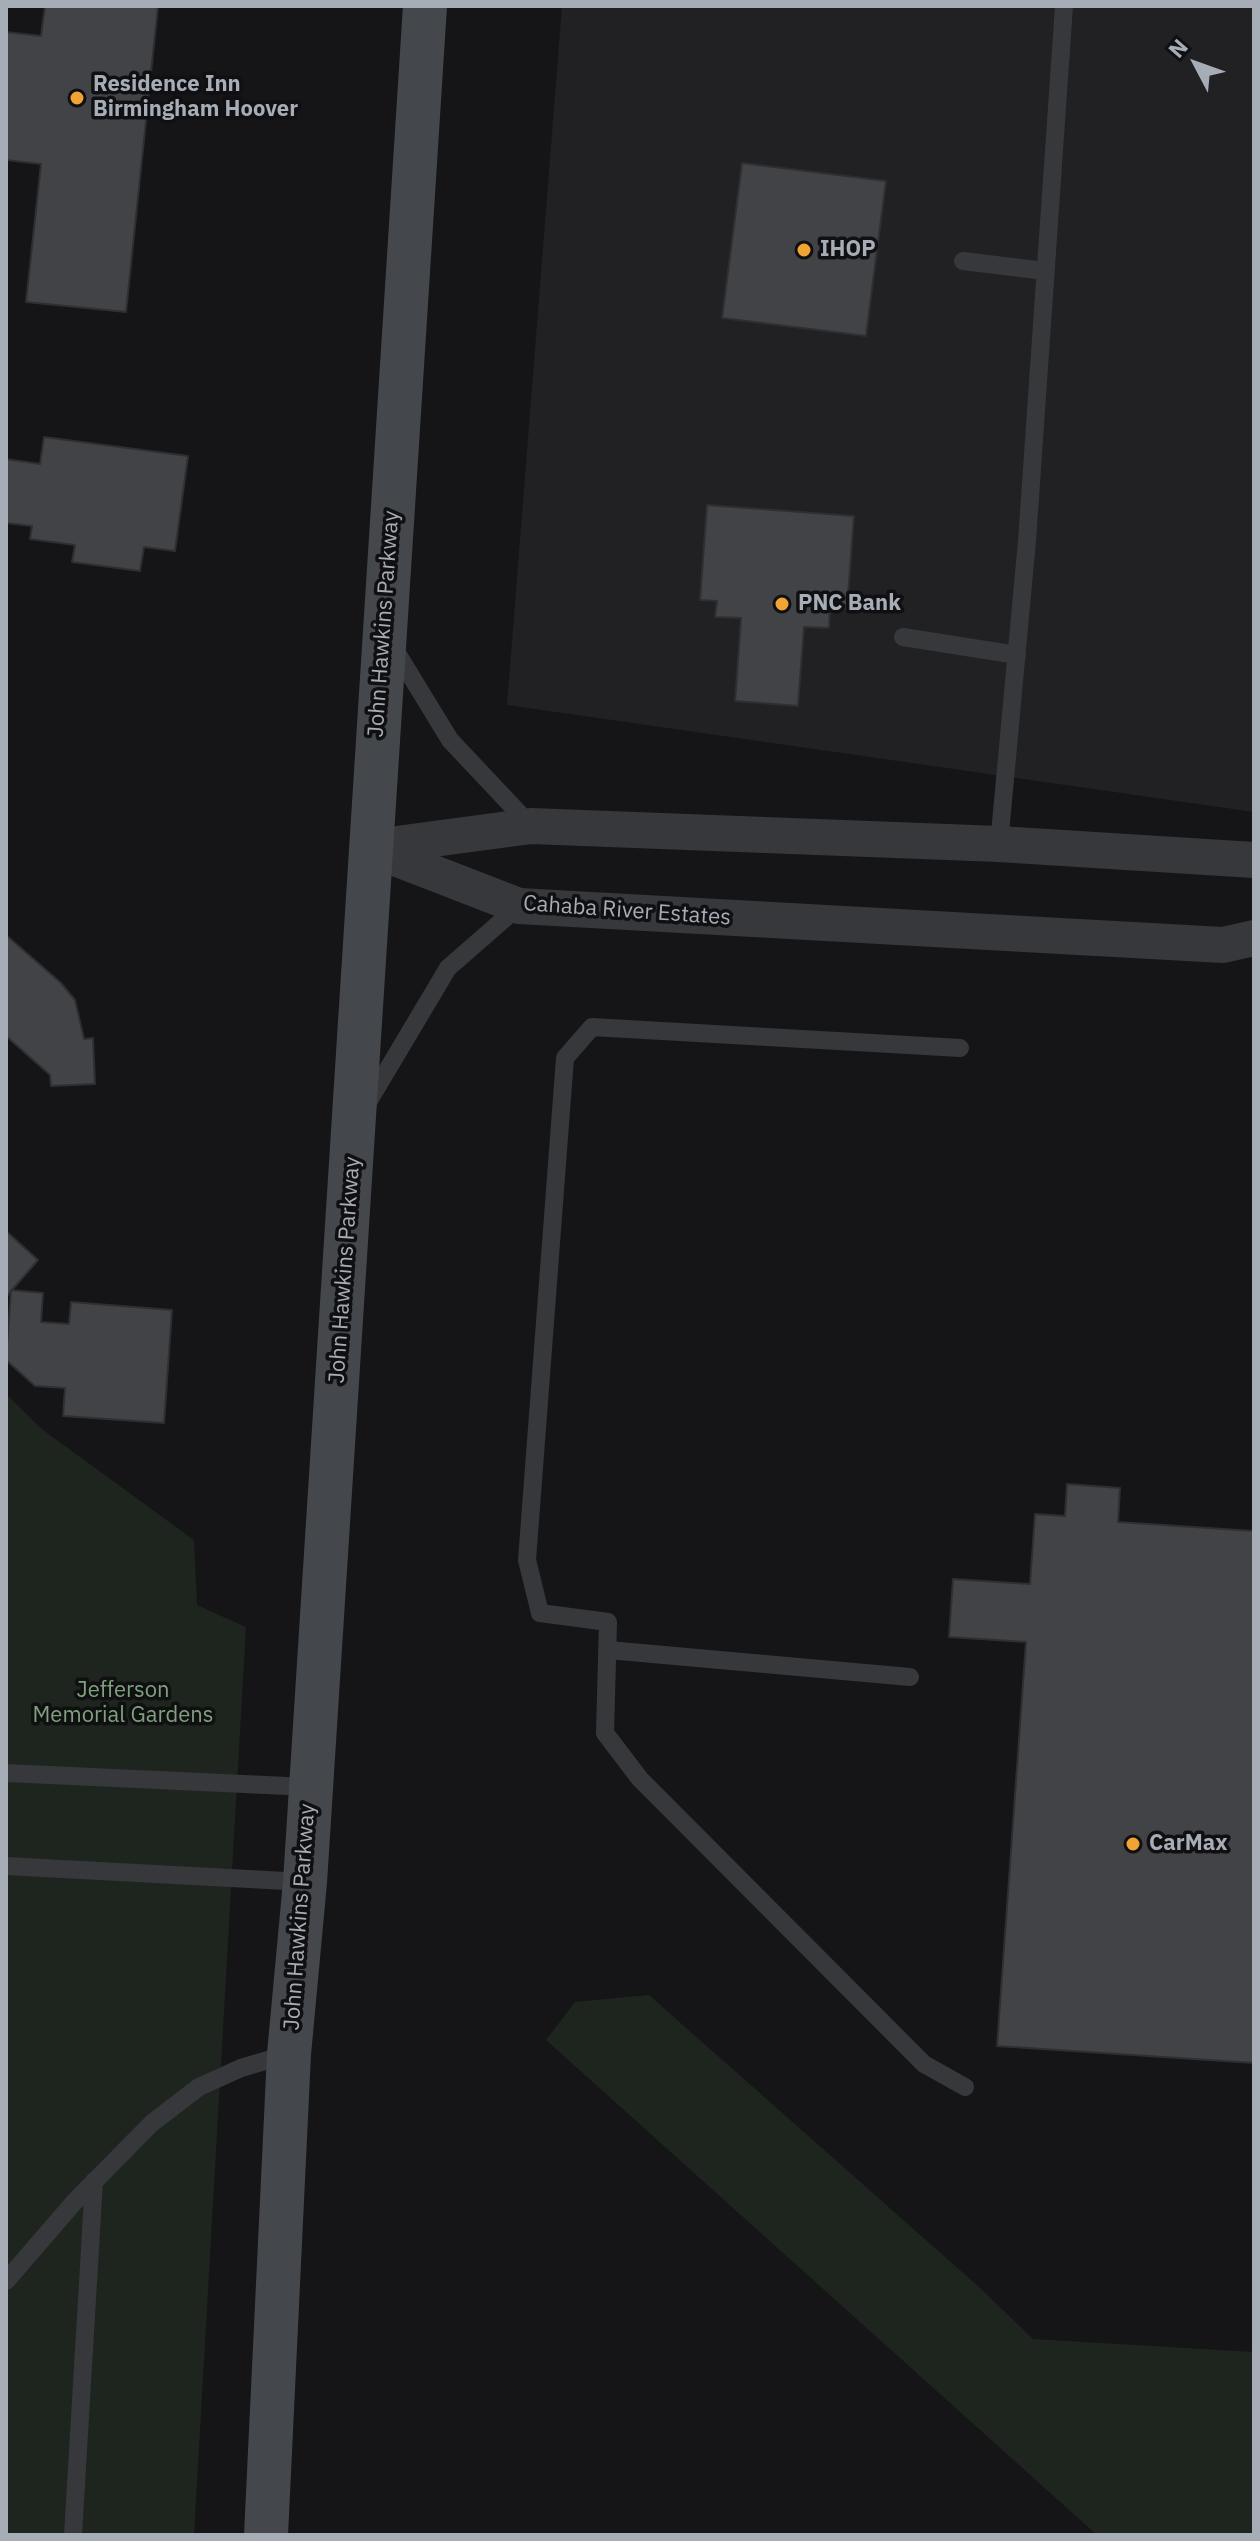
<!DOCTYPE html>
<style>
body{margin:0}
#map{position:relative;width:1260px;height:2541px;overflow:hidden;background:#151517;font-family:"IBM Plex Sans",sans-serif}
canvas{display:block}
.frame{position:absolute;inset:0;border:8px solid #a7adb7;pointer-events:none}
.north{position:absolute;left:1156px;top:24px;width:80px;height:80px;-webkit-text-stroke:6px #101012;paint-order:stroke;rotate:311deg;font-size:22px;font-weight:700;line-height:32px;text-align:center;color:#a7adb7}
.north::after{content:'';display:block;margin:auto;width:28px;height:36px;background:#a7adb7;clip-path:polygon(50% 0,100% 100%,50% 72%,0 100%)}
</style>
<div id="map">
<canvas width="1260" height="2541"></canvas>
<div class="frame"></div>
<div class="north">N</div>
</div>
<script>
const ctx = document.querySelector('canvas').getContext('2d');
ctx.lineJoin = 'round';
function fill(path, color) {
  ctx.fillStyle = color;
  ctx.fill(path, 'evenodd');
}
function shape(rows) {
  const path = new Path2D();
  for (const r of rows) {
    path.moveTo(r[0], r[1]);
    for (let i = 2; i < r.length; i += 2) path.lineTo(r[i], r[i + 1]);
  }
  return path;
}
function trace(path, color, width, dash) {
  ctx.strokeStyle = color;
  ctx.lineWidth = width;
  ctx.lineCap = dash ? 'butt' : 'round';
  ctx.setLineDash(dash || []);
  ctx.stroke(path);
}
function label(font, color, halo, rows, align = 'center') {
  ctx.font = font + ' "IBM Plex Sans",sans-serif';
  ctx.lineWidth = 7;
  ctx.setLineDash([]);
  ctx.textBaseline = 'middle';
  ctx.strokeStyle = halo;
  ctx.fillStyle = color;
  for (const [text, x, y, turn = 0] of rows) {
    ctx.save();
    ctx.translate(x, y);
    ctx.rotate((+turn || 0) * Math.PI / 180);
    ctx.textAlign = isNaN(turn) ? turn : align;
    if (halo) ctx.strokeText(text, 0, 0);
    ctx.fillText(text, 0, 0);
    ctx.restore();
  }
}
const built = shape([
 [562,6,1254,6,1254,812,507,705]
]);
const green = shape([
 [6,1394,43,1430,194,1540,197,1605,246,1627,194,2535,6,2535],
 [649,1995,979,2287,1033,2339,1254,2352,1254,2535,1097,2535,546,2040,575,2002]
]);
const building = shape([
 [45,6,158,6,126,312,26,302,41,164,6,160,6,32,41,36,45,6],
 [742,163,886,181,866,336,722,318,742,163],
 [44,437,188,456,175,551,144,547,140,571,72,562,75,545,30,539,32,526,6,523,6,459,40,464,44,437],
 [707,505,854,516,847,609,830,608,829,628,804,627,798,706,735,701,741,618,715,617,717,601,700,600,707,505],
 [6,935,61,983,75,1000,84,1039,93,1038,95,1084,51,1086,50,1075,6,1036,6,935],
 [6,1231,38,1260,6,1297,6,1231],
 [11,1290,43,1293,41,1322,69,1324,71,1302,172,1310,164,1423,63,1416,65,1388,35,1386,6,1360,11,1290],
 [1067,1484,1120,1488,1118,1522,1254,1531,1254,2063,997,2046,1026,1642,949,1637,953,1579,1030,1584,1035,1514,1065,1516,1067,1484]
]);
const lane = shape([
 [963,261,1045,271],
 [903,637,1017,655],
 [392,645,450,740,531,826],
 [999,844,1027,541,1064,6],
 [960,1048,592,1027,565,1058,527,1560,540,1613,608,1622,605,1733,640,1779,924,2064,965,2087],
 [367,1104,448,968,519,906],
 [608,1650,910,1677],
 [6,1773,309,1787],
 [6,1866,305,1882],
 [6,2281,76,2200,152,2123,199,2087,241,2068,288,2054],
 [73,2535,94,2181]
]);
const street = shape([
 [374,847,531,826,999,844,1254,860],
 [369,848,519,906,1223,945,1254,938]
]);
const secondary = shape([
 [266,2535,289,2054,305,1882,425,6]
]);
const markers = [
 [77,98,8,"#f0a434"],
 [804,250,8,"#f0a434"],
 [782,604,8,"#f0a434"],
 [1133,1844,8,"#f0a434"]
];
const poiNames = [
 ["Residence Inn",93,85],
 ["Birmingham Hoover",93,110],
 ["IHOP",820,250],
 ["PNC Bank",798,604],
 ["CarMax",1149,1844]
];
const streetNames = [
 ["John Hawkins Parkway",384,624,-86],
 ["Cahaba River Estates",627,911,4],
 ["John Hawkins Parkway",345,1270,-86],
 ["John Hawkins Parkway",300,1917,-86]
];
const parkNames = [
 ["Jefferson",123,1691],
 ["Memorial Gardens",123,1716]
];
fill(built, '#212124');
fill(green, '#1d251e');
fill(building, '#414347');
trace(building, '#2f2f33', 2);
trace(lane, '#36383c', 18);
trace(street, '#36383c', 36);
trace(secondary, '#44474c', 44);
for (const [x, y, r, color] of markers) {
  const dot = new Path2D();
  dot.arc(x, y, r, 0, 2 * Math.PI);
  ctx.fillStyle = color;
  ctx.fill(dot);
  trace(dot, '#101012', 3);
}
label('bold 22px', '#a7adb7', '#101012', poiNames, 'left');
label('22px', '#a7adb7', '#101012', streetNames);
label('22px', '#7fa27e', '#101012', parkNames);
</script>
